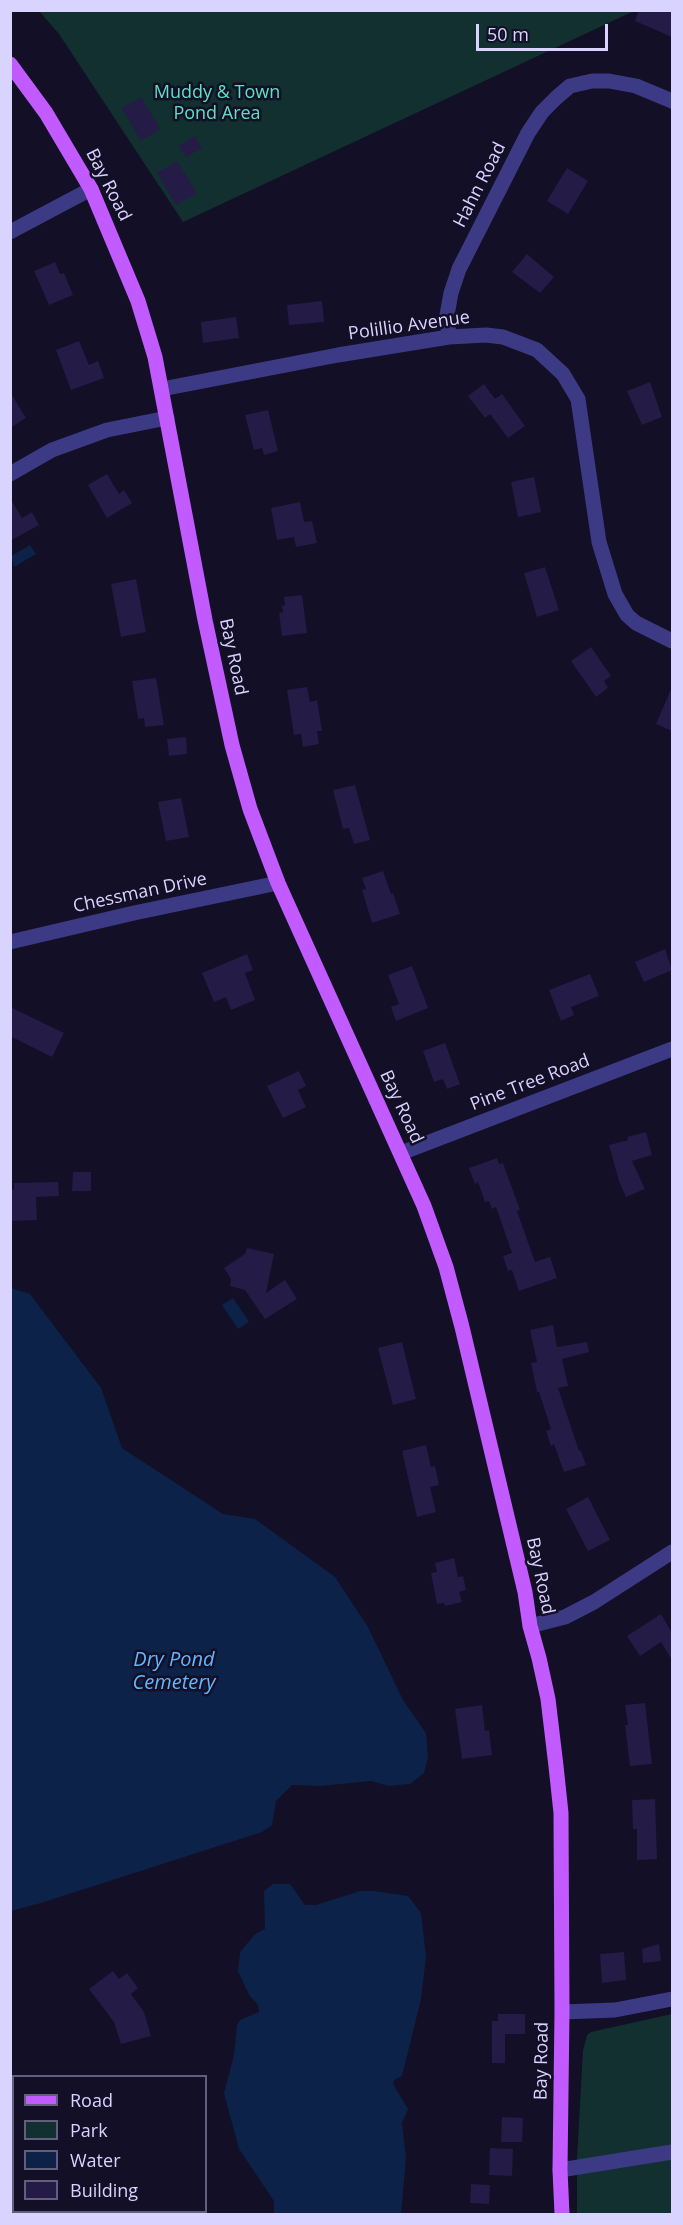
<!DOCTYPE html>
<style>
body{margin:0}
#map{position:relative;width:683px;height:2225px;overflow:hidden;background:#130f26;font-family:"Open Sans",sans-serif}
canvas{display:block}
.frame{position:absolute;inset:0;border:12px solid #d9d4ff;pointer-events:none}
.legend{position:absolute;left:12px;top:2075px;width:195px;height:138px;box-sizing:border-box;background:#130f26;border:2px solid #625e7d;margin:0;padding:8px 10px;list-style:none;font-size:18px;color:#d9d4ff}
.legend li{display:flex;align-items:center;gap:12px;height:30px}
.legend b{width:30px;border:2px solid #625e7d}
.scale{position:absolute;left:476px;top:24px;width:132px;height:27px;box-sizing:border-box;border:3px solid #d9d4ff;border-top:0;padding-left:8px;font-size:18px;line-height:21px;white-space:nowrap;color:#d9d4ff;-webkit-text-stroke:4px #130f26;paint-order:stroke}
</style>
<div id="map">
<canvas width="683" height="2225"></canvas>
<div class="frame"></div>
<ul class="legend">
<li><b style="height:8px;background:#c25bff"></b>Road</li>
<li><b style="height:16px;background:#12302f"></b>Park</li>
<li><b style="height:16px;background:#0c2248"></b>Water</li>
<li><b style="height:16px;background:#241b47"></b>Building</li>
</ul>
<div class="scale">50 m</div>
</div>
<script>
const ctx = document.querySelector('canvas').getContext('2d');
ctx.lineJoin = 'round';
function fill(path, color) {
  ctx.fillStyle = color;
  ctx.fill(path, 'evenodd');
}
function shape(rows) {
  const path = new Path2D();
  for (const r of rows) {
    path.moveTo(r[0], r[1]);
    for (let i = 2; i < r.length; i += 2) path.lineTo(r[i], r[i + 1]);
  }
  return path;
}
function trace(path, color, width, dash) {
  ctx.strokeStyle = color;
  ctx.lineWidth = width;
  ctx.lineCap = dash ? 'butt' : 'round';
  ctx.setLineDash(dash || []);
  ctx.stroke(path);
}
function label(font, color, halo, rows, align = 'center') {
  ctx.font = font + ' "Open Sans",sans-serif';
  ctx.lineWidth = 5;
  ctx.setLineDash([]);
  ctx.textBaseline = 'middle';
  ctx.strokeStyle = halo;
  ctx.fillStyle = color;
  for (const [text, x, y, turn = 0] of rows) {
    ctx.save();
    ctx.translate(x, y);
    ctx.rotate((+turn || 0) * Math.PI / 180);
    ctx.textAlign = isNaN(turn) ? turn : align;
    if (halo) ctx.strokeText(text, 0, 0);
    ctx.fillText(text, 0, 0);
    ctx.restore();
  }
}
const green = shape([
 [39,11,634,11,183,222,59,34],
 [672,2014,672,2214,577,2214,577,2159,583,2051,587,2035,591,2032]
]);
const water = shape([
 [30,545,36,554,14,567,11,556],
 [11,1288,30,1294,101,1388,122,1448,223,1514,255,1519,335,1577,368,1627,403,1700,426,1733,428,1758,424,1773,410,1784,389,1786,371,1781,321,1786,292,1785,276,1801,272,1825,262,1832,41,1903,11,1911],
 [233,1298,249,1322,238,1329,222,1305],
 [273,1884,290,1884,305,1905,316,1905,360,1891,374,1891,408,1896,421,1913,426,1957,421,1999,402,2076,394,2080,393,2084,408,2109,402,2123,406,2158,401,2214,274,2214,274,2201,239,2149,224,2093,234,2055,237,2025,240,2020,259,2012,258,2005,249,1995,238,1971,240,1952,255,1934,265,1929,264,1891]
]);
const building = shape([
 [639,10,672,10,672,37,635,21],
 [141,97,160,129,141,141,122,108],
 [195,136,202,148,186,157,179,146],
 [177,161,197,193,176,205,157,173],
 [567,168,588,181,568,214,547,201],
 [527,254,554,277,540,293,512,272],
 [55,262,60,274,64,273,73,295,49,305,34,271],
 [322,301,324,322,289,325,287,305],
 [236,317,239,338,203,343,201,322],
 [79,341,89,365,98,361,104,378,71,390,56,350],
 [650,382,662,417,642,425,627,391],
 [484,384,495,399,502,394,525,426,508,438,490,414,485,418,468,396],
 [10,392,26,418,10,428],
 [268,410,278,451,264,455,262,448,254,450,245,415],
 [107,474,119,494,124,490,132,503,107,518,88,485],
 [534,477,541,512,518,517,511,482],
 [10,498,22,518,32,512,39,525,10,541],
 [300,502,304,522,312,521,317,543,296,547,294,537,277,540,271,508],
 [545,567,559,610,537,617,524,573],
 [136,579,146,632,121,637,111,584],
 [302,595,307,633,282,636,279,613,283,612,282,606,285,605,284,597],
 [591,647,611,676,604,681,608,688,596,697,571,661],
 [156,678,164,725,145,727,144,718,138,719,132,681],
 [307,687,310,702,317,700,322,731,317,731,319,744,303,747,301,734,294,735,287,690],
 [672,687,672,731,656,724],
 [186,737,187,754,169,756,167,739],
 [355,785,370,840,354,844,349,828,343,829,333,790],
 [181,798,189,837,166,841,158,802],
 [383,871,391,894,393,893,400,914,372,923,362,890,366,889,362,878],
 [665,949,672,970,644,982,635,962],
 [247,954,253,970,245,973,255,1000,231,1010,226,997,214,1002,202,973],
 [412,966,428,1008,396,1021,391,1007,399,1004,388,975],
 [590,974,599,996,571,1007,574,1015,561,1021,549,990],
 [10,1007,64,1033,52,1057,10,1036],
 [445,1043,460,1084,447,1089,443,1079,434,1082,423,1051],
 [299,1071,306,1086,298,1090,306,1107,283,1118,267,1086],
 [646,1132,652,1155,632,1161,645,1189,626,1197,619,1181,609,1145,628,1140,627,1137],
 [497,1158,499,1164,503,1163,520,1210,517,1211,535,1262,550,1257,557,1278,519,1291,512,1270,508,1271,503,1256,512,1253,496,1207,492,1209,489,1201,485,1202,478,1182,475,1184,469,1168],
 [73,1172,91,1172,91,1191,72,1191],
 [58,1182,59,1196,36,1197,37,1220,10,1221,10,1190,14,1189,14,1183],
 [247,1248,274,1254,266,1293,285,1280,297,1299,265,1319,245,1290,230,1286,231,1279,224,1268,245,1254],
 [553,1325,557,1347,587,1342,589,1352,562,1359,568,1386,558,1388,579,1451,581,1451,586,1465,564,1472,554,1444,551,1446,546,1431,551,1429,539,1392,537,1392,531,1363,537,1362,530,1330],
 [402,1342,416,1399,393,1405,378,1348],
 [426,1445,431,1467,435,1466,439,1485,430,1487,436,1512,417,1517,402,1451],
 [588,1497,610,1540,588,1551,566,1509],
 [454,1558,458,1577,463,1576,466,1590,459,1592,462,1602,445,1606,444,1603,437,1604,431,1573,437,1572,435,1563],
 [661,1614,672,1633,672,1660,661,1642,640,1656,627,1636],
 [645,1703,652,1764,630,1766,625,1725,628,1725,625,1705],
 [482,1705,485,1731,489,1730,492,1755,462,1759,455,1709],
 [655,1799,657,1859,637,1860,637,1829,633,1829,632,1800],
 [659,1944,661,1961,643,1963,642,1949],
 [624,1952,626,1980,602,1983,600,1954],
 [113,1971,119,1979,127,1973,138,1988,131,1994,144,2012,151,2036,121,2044,114,2022,89,1989],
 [498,2014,525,2014,525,2034,505,2034,505,2063,492,2063,492,2021,498,2021],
 [502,2117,523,2118,522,2142,501,2142],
 [490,2148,513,2149,512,2176,489,2175],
 [471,2184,490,2185,489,2204,470,2203]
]);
const minor = shape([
 [10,232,91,189],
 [449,337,447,315,451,293,459,269,528,133,542,112,556,98,570,86,592,81,609,81,636,86,672,101],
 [162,389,338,355,449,337,486,335,503,337,537,350,563,374,578,399,599,542,615,594,627,615,636,623,672,641],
 [10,474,52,450,107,430,167,418],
 [10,942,134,913,278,883],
 [401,1153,672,1049],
 [530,1626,565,1617,594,1602,672,1552],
 [562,2012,615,2010,672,1999],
 [10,2094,14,2090],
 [10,2128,14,2131],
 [560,2170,672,2152]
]);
const major = shape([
 [10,64,46,113,91,189,138,301,155,357,205,620,232,745,250,809,278,883,424,1206,446,1267,462,1327,525,1592,530,1626,539,1658,548,1699,556,1766,561,1813,562,2012,560,2170,562,2214]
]);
const parkNames = [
 ["Muddy & Town",217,93],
 ["Pond Area",217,114]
];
const streetNames = [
 ["Bay Road",108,185,63],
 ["Hahn Road",480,185,-63],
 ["Polillio Avenue",409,326,-8],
 ["Bay Road",233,657,78],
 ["Chessman Drive",140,893,-12],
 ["Pine Tree Road",530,1083,-21],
 ["Bay Road",401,1107,65],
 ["Bay Road",540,1576,78],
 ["Bay Road",542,2061,-89]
];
const waterNames = [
 ["Dry Pond",174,1660],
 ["Cemetery",174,1683]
];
fill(green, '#12302f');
fill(water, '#0c2248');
fill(building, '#241b47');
trace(minor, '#3d3a85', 15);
trace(major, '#c25bff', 15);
label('18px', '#5fe0c0', '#130f26', parkNames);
label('18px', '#d9d4ff', '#130f26', streetNames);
label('italic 20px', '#62b6ff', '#130f26', waterNames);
</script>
